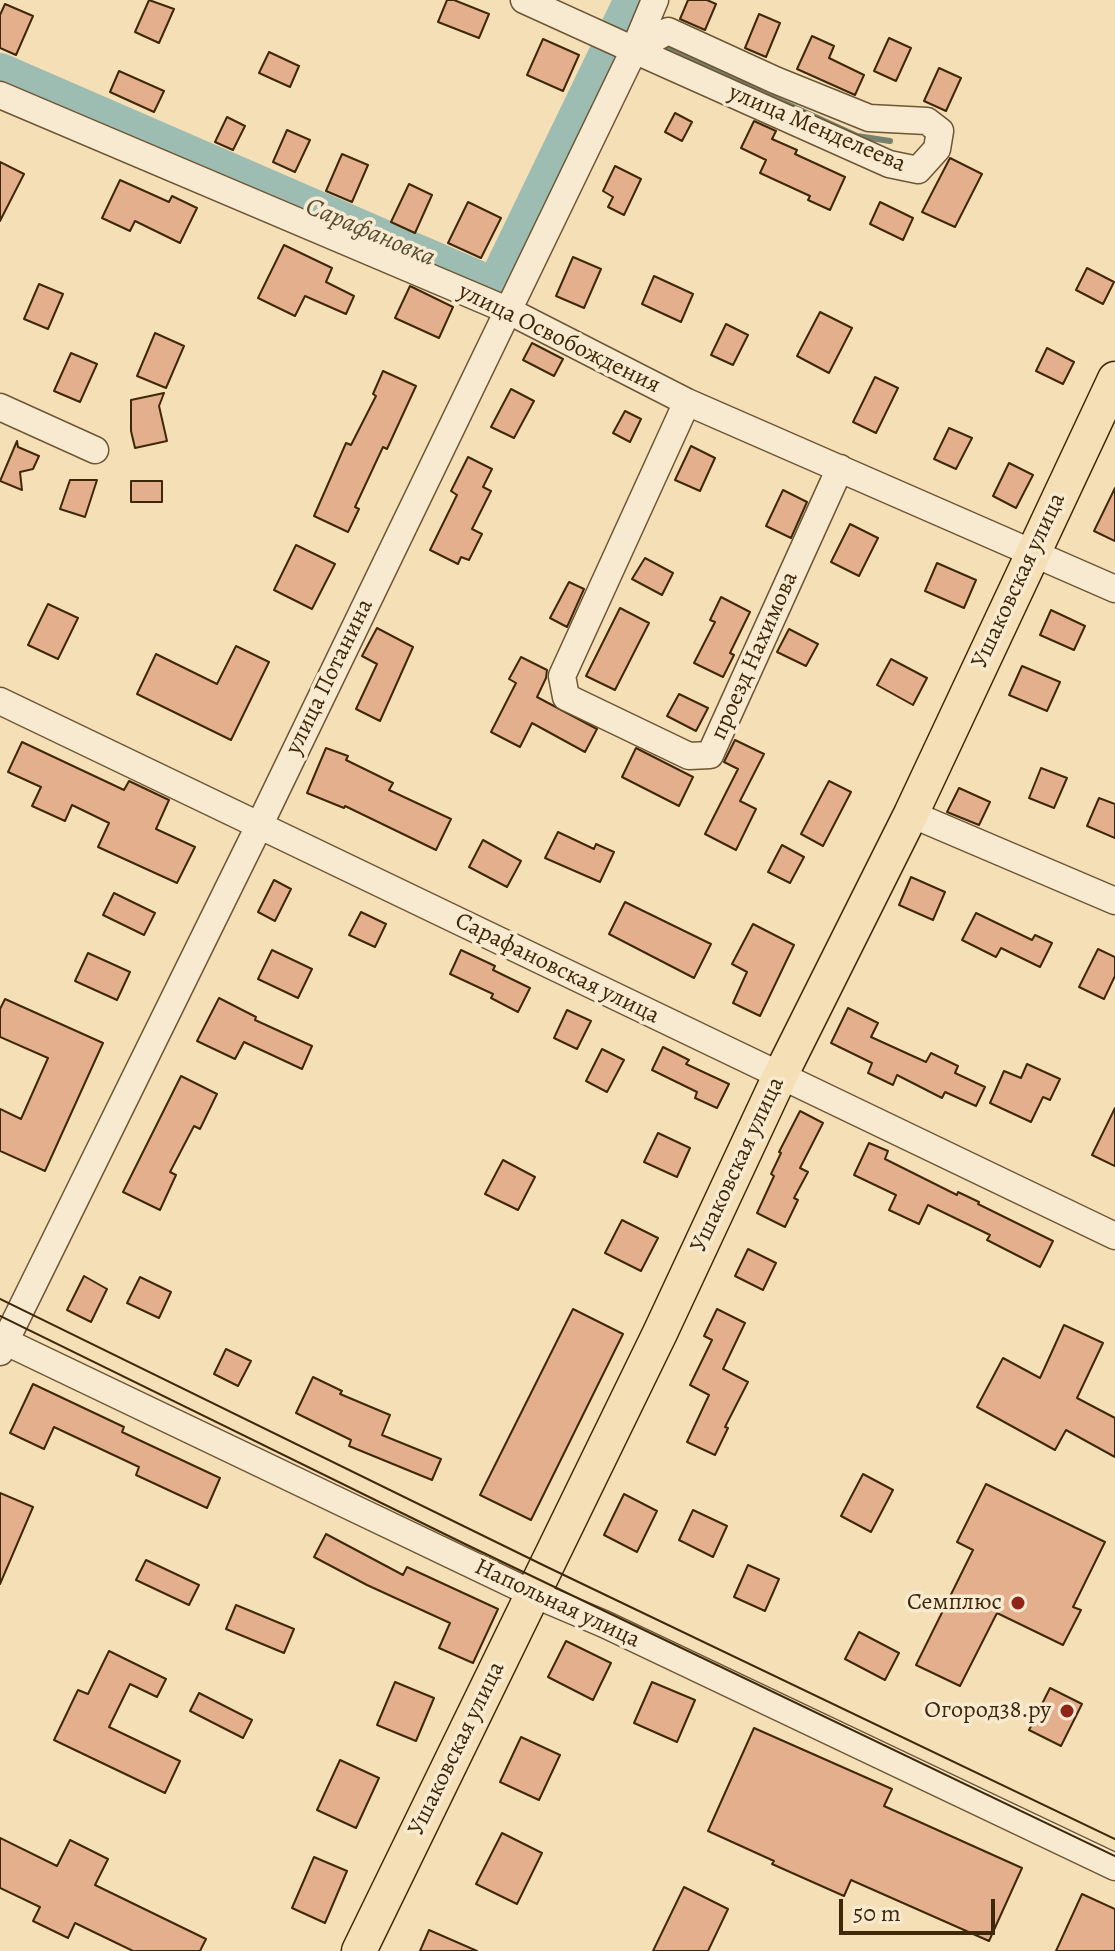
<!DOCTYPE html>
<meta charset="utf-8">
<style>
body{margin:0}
#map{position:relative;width:1115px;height:1951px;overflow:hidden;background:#f5dfb6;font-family:Alegreya,serif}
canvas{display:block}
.scale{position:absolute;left:839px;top:1899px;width:156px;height:36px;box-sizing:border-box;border:4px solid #3f2809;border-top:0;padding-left:10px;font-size:24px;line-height:28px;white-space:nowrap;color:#3f2809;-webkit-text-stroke:6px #f8ead0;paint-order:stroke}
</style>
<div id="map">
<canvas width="1115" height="1951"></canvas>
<div class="scale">50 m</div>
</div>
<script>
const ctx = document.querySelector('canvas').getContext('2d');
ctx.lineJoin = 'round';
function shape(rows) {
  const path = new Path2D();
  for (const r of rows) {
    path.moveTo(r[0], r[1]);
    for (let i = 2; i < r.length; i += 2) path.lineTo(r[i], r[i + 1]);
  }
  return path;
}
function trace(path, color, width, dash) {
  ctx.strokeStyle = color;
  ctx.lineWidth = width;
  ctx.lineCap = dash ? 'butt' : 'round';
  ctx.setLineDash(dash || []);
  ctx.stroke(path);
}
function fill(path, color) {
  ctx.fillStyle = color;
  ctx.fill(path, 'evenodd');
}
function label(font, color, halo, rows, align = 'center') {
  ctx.font = font + ' Alegreya,serif';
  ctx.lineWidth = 7;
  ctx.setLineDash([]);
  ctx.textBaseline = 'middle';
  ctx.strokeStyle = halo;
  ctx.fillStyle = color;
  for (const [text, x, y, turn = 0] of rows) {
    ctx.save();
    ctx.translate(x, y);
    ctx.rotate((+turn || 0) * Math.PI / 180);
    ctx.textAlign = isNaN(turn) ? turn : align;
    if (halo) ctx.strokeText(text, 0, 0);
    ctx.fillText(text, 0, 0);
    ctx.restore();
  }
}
const stream = shape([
 [662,47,857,136,890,141]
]);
const river = shape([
 [616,35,633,0],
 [0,72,495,287,611,47]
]);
const building = shape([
 [149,0,174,9,159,43,135,32,149,0],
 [447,0,454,0,489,14,479,38,438,22,447,0],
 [688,0,707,0,716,4,705,30,680,19,688,0],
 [5,4,33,16,16,55,0,48,0,15,5,4],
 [759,14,780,23,766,57,745,48,759,14],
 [812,36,834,46,829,58,864,75,855,95,797,69,812,36],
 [889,38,911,48,896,81,874,71,889,38],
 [543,39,579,55,563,91,527,75,543,39],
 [269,52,299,66,290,87,259,73,269,52],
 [939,68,961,78,946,111,924,101,939,68],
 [119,71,164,91,154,112,110,92,119,71],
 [675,113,692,122,682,141,665,132,675,113],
 [227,117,245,126,233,150,215,142,227,117],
 [754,121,776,131,772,139,797,150,795,154,845,177,830,210,808,200,810,196,760,173,766,160,741,148,754,121],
 [287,130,310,140,295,172,273,162,287,130],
 [342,154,368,165,352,202,326,191,342,154],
 [950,158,982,174,955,227,922,212,950,158],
 [0,162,24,174,0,221,0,162],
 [615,166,641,179,624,215,608,207,613,197,603,191,615,166],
 [120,180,169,202,172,196,197,208,180,243,135,221,130,231,102,218,120,180],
 [409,184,432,195,415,233,391,222,409,184],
 [468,202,501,218,481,258,448,243,468,202],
 [880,202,913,218,903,240,870,224,880,202],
 [284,245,332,268,326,282,354,296,346,314,305,296,295,316,258,298,284,245],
 [573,257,601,269,584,308,556,296,573,257],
 [1087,268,1114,282,1103,304,1076,290,1087,268],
 [654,276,693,294,681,322,642,304,654,276],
 [39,284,63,294,48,329,24,319,39,284],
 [410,286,453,307,439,338,395,318,410,286],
 [820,312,852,328,829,373,797,356,820,312],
 [726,324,748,335,733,365,711,355,726,324],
 [155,333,184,346,166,388,137,376,155,333],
 [532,343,563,359,554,376,523,360,532,343],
 [1047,348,1074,362,1063,384,1036,371,1047,348],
 [71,353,97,364,80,402,54,391,71,353],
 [383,371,416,386,387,449,383,447,355,507,359,509,348,532,314,516,346,443,351,445,376,396,373,394,383,371],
 [875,377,898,388,876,433,853,422,875,377],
 [511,389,534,401,514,438,491,427,511,389],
 [164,393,159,406,167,441,135,448,131,431,131,400,164,393],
 [625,411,641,419,630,442,613,433,625,411],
 [949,428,972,438,956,469,934,459,949,428],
 [17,441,18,447,39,456,33,469,20,472,22,490,0,481,17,441],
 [691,446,715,458,700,491,675,480,691,446],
 [468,457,492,469,483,487,491,491,472,529,482,534,469,560,461,557,458,564,430,550,457,495,451,491,468,457],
 [1009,463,1033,475,1016,508,993,496,1009,463],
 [70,480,97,480,85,517,60,509,70,480],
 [131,481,162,481,162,502,131,502,131,481],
 [1115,488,1115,541,1094,531,1115,488],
 [783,490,807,502,791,538,766,526,783,490],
 [850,524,878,538,859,576,831,562,850,524],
 [296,545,335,564,312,609,274,590,296,545],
 [645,558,673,573,662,595,632,579,645,558],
 [937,563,976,580,964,608,925,591,937,563],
 [569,582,584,589,567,627,550,618,569,582],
 [721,597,750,612,730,653,734,655,723,677,694,663,715,622,710,620,721,597],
 [48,604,78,618,58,659,28,645,48,604],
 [620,608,649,623,615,690,586,676,620,608],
 [1051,610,1085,626,1074,650,1040,635,1051,610],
 [377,628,413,647,380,721,356,709,377,664,362,656,377,628],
 [789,629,818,644,806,666,777,652,789,629],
 [236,646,269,662,231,740,137,694,156,654,217,684,236,646],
 [521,657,547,670,546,678,537,697,597,729,585,752,532,723,520,747,491,732,516,683,509,679,521,657],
 [891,659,927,678,913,705,877,685,891,659],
 [1022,666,1060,682,1047,711,1009,695,1022,666],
 [679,694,708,708,696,731,667,716,679,694],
 [735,740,764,754,740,801,756,809,736,850,705,834,738,769,724,762,735,740],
 [22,742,124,790,129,781,169,800,156,829,195,847,177,883,98,847,109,823,72,805,65,821,32,806,41,787,8,772,22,742],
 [326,748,348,756,346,760,393,783,389,790,451,819,436,850,345,806,344,808,307,793,326,748],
 [636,748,693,777,679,806,622,777,636,748],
 [1041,768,1067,778,1054,808,1029,798,1041,768],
 [829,781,851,792,823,846,801,834,829,781],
 [959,788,990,802,979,825,947,812,959,788],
 [1099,798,1115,804,1115,838,1087,826,1099,798],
 [558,832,594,849,596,844,614,852,600,882,545,858,558,832],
 [483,840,521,861,507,887,469,867,483,840],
 [782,845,804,857,790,883,768,872,782,845],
 [911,877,945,892,933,920,899,905,911,877],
 [274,880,291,889,275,921,258,912,274,880],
 [114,893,155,913,144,935,103,915,114,893],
 [625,902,711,944,694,978,609,934,625,902],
 [361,912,386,924,375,947,349,935,361,912],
 [976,913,1032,940,1035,935,1052,943,1040,967,1001,948,996,957,962,940,976,913],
 [753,924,794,945,760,1016,733,1003,747,972,732,964,753,924],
 [1098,949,1115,957,1115,976,1104,999,1079,987,1098,949],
 [272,950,312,969,298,998,258,979,272,950],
 [461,950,495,966,493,970,530,988,518,1012,491,998,493,994,450,974,461,950],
 [88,953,130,972,117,1000,75,981,88,953],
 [219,998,256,1017,255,1020,312,1046,302,1069,244,1042,235,1059,197,1041,219,998],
 [5,999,103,1043,45,1171,0,1151,0,1109,21,1119,48,1058,0,1037,0,1009,5,999],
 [848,1008,878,1023,871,1037,926,1062,931,1053,958,1066,955,1073,985,1087,976,1106,945,1092,942,1098,897,1075,893,1085,868,1073,872,1063,831,1043,848,1008],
 [567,1010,591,1021,577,1049,554,1038,567,1010],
 [663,1047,689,1060,686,1064,729,1084,717,1108,695,1098,697,1092,652,1070,663,1047],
 [602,1049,624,1060,607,1092,586,1081,602,1049],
 [1027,1064,1060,1079,1050,1100,1043,1097,1031,1122,990,1103,1004,1071,1021,1078,1027,1064],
 [181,1076,217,1094,200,1129,194,1126,170,1172,176,1175,160,1210,123,1192,181,1076],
 [1115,1108,1115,1166,1092,1155,1115,1108],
 [800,1111,823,1123,800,1168,808,1172,794,1198,798,1200,785,1227,757,1213,774,1176,771,1174,781,1153,779,1152,800,1111],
 [658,1133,690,1148,677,1177,644,1162,658,1133],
 [869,1143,888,1151,885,1159,957,1195,958,1192,979,1202,978,1204,1053,1241,1040,1267,987,1240,990,1235,928,1205,919,1224,889,1210,896,1195,854,1175,869,1143],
 [503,1160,535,1177,518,1210,485,1194,503,1160],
 [622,1220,658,1238,641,1271,605,1253,622,1220],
 [748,1249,776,1263,763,1290,735,1276,748,1249],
 [84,1276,107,1289,91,1322,67,1310,84,1276],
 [140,1277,171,1292,159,1318,127,1303,140,1277],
 [573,1309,623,1334,531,1520,480,1495,573,1309],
 [717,1309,745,1323,723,1369,748,1382,725,1427,728,1428,715,1455,687,1442,709,1395,690,1385,712,1340,704,1336,717,1309],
 [1064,1325,1103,1343,1077,1398,1115,1418,1115,1457,1066,1430,1055,1450,977,1407,1003,1358,1040,1378,1064,1325],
 [226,1349,251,1361,238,1386,214,1374,226,1349],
 [313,1377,342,1391,340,1394,390,1415,382,1435,441,1459,432,1480,349,1446,351,1440,296,1413,313,1377],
 [33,1384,124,1427,122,1432,220,1478,207,1508,136,1475,139,1467,54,1427,44,1449,10,1433,33,1384],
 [863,1474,893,1490,871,1532,841,1516,863,1474],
 [986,1484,1105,1542,1073,1607,1081,1610,1063,1645,997,1613,960,1686,916,1665,973,1550,957,1542,986,1484],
 [0,1493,33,1507,0,1584,0,1493],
 [624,1494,657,1511,637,1552,604,1535,624,1494],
 [693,1510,727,1526,713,1557,679,1540,693,1510],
 [326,1534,403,1575,407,1567,498,1609,473,1663,439,1648,450,1623,367,1585,314,1557,326,1534],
 [146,1560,199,1585,189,1605,136,1580,146,1560],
 [748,1565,779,1579,765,1611,734,1597,748,1565],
 [236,1605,294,1629,284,1653,226,1629,236,1605],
 [859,1632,899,1653,885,1680,845,1659,859,1632],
 [566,1641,611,1663,593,1700,548,1677,566,1641],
 [109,1651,166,1679,157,1697,130,1684,109,1727,180,1761,165,1793,54,1740,78,1690,88,1694,109,1651],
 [395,1682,434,1698,416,1741,377,1725,395,1682],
 [652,1682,695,1700,677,1742,634,1723,652,1682],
 [1050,1688,1082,1704,1061,1746,1029,1730,1050,1688],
 [199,1693,252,1720,243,1738,190,1711,199,1693],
 [754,1728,892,1789,884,1806,1022,1868,989,1941,851,1880,844,1896,772,1864,774,1861,708,1831,754,1728],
 [521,1737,560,1755,539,1800,500,1782,521,1737],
 [340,1760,379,1778,356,1828,317,1810,340,1760],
 [502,1833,542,1853,517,1904,476,1884,502,1833],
 [0,1838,57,1866,70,1840,108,1859,95,1885,206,1939,200,1951,133,1951,75,1923,68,1938,33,1921,40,1907,0,1888,0,1838],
 [314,1857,347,1871,325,1923,292,1908,314,1857],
 [684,1887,728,1909,708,1951,653,1951,684,1887],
 [1082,1894,1115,1909,1115,1951,1056,1951,1082,1894],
 [429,1930,477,1951,420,1951,429,1930]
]);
const minor = shape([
 [524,0,634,50,889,164,918,170,937,149,940,131,927,121,869,118,775,80,668,31,634,50],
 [0,95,507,310,687,402,1115,589],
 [687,402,562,676,566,697,689,756,710,755,840,468],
 [0,407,95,450],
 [0,701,1115,1236],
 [911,814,1115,901],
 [0,1339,531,1593,604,1624,1115,1867],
 [0,1352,259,826,634,50,655,0]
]);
const major = shape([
 [359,1951,660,1333,780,1076,911,814,1115,379]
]);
const tram = shape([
 [0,1299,545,1566,1115,1839],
 [0,1316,465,1544,1115,1856]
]);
const markers = [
 [1018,1603,8,"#8f2418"],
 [1067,1711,8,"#8f2418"]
];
const streetNames = [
 ["улица Менделеева",817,129,23],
 ["улица Освобождения",559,339,26],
 ["Ушаковская улица",1019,581,-65],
 ["проезд Нахимова",755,656,-66],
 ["улица Потанина",330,677,-64],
 ["Сарафановская улица",557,969,26],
 ["Ушаковская улица",738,1165,-65],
 ["Напольная улица",557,1604,25],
 ["Ушаковская улица",457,1749,-64]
];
const poiNames = [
 ["Семплюс",1002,1603],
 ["Огород38.ру",1051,1711]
];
const waterNames = [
 ["Сарафановка",370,233,23]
];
trace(stream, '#77816e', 6);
trace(river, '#9dbcb2', 38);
fill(building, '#e4af8d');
trace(building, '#3f2809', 2);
trace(minor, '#6c5634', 29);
trace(major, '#3f2809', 37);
trace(minor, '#f8ead0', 26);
trace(major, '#f5dfb6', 34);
trace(tram, '#3f2809', 2);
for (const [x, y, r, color] of markers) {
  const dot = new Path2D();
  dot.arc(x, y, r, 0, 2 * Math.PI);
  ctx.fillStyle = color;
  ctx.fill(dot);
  trace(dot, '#f8ead0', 3);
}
label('24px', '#3f2809', '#f8ead0', streetNames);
label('24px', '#3f2809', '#f8ead0', poiNames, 'right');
label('italic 26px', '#564d33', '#f8ead0', waterNames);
</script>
